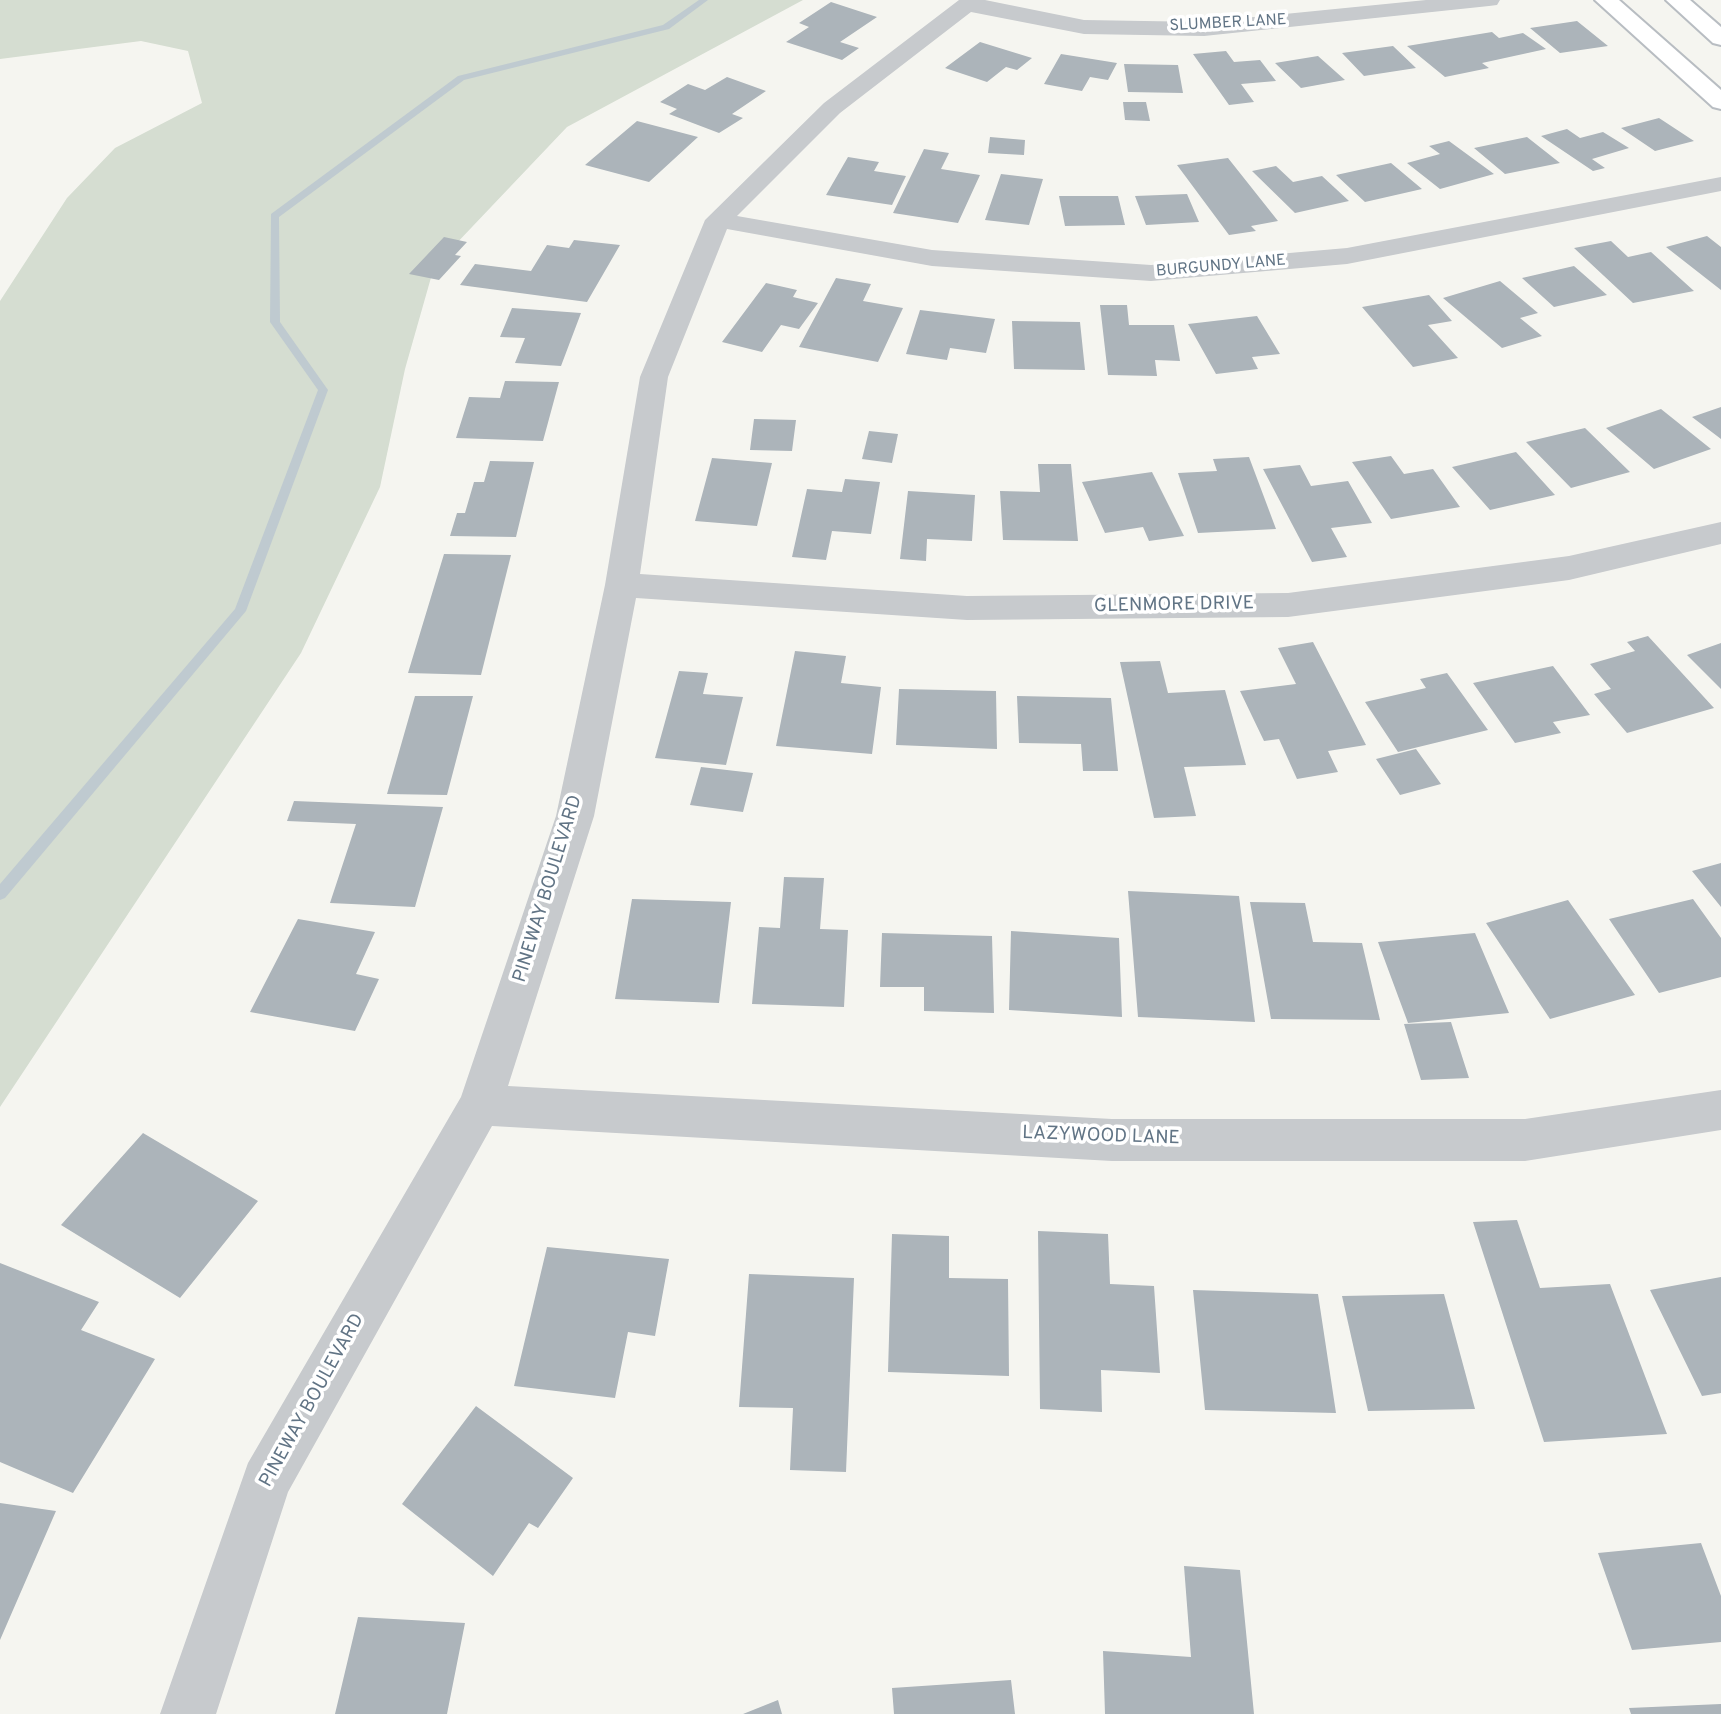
<!DOCTYPE html>
<style>
body{margin:0}
canvas{display:block;background:#f5f5f0}
</style>
<canvas width="1721" height="1714"></canvas>
<script>
const ctx = document.querySelector('canvas').getContext('2d');
ctx.lineJoin = 'round';
function fill(path, color) {
  ctx.fillStyle = color;
  ctx.fill(path, 'evenodd');
}
function shape(rows) {
  const path = new Path2D();
  for (const r of rows) {
    path.moveTo(r[0], r[1]);
    for (let i = 2; i < r.length; i += 2) path.lineTo(r[i], r[i + 1]);
  }
  return path;
}
function trace(path, color, width, dash) {
  ctx.strokeStyle = color;
  ctx.lineWidth = width;
  ctx.lineCap = dash ? 'butt' : 'round';
  ctx.setLineDash(dash || []);
  ctx.stroke(path);
}
function label(font, color, halo, rows, align = 'center') {
  ctx.font = font + ' Overpass,sans-serif';
  ctx.lineWidth = 7;
  ctx.setLineDash([]);
  ctx.textBaseline = 'middle';
  ctx.strokeStyle = halo;
  ctx.fillStyle = color;
  for (const [text, x, y, turn = 0] of rows) {
    ctx.save();
    ctx.translate(x, y);
    ctx.rotate((+turn || 0) * Math.PI / 180);
    ctx.textAlign = isNaN(turn) ? turn : align;
    if (halo) ctx.strokeText(text, 0, 0);
    ctx.fillText(text, 0, 0);
    ctx.restore();
  }
}
const green = shape([
 [0,0,803,0,567,127,434,267,405,369,380,487,301,653,0,1107,0,301,67,198,115,148,202,103,188,51,141,41,0,59]
]);
const stream = shape([
 [699,0,708,0,669,29,464,80,279,217,280,322,328,390,246,611,5,898,0,900,0,884,235,609,318,390,270,322,271,214,458,76,663,25,699,0]
]);
const building = shape([
 [831,2,877,17,840,42,859,48,842,60,786,42,809,27,799,23],
 [1577,21,1608,46,1560,53,1530,28],
 [1492,32,1499,38,1523,33,1546,49,1482,63,1489,68,1445,77,1407,46],
 [980,42,1032,58,1017,70,1006,67,987,82,945,68],
 [1393,46,1416,68,1364,76,1342,53],
 [1226,51,1234,62,1260,60,1276,81,1241,84,1254,102,1229,105,1193,54],
 [1061,54,1117,63,1108,80,1090,77,1082,91,1044,84],
 [1318,56,1345,80,1301,88,1275,63],
 [1124,64,1178,65,1183,93,1128,92],
 [727,77,766,91,732,114,743,118,719,133,669,114,677,109,660,102,688,84,705,90],
 [1123,102,1146,102,1150,121,1125,120],
 [1659,118,1694,141,1655,151,1621,128],
 [637,121,698,137,649,182,585,165],
 [1567,129,1580,138,1603,132,1629,148,1592,159,1605,168,1593,171,1541,136],
 [990,137,1025,140,1024,155,988,153],
 [1527,137,1560,163,1505,174,1474,148],
 [1449,141,1494,174,1440,189,1407,163,1440,154,1429,146],
 [924,149,949,153,941,169,980,175,958,223,893,213],
 [848,157,879,162,874,171,906,176,892,205,826,195],
 [1228,158,1278,221,1251,226,1256,231,1229,235,1177,165],
 [1391,163,1422,189,1365,202,1336,175],
 [1276,166,1293,182,1322,176,1349,201,1295,213,1252,171],
 [1001,174,1043,179,1029,225,985,220],
 [1187,194,1199,222,1146,225,1135,196],
 [1059,196,1118,196,1125,225,1065,226],
 [1707,236,1721,247,1721,290,1666,247],
 [444,237,467,242,455,255,461,256,439,280,409,274],
 [574,240,620,245,587,302,460,285,475,264,531,271,547,245,569,248],
 [1611,241,1628,257,1651,252,1694,291,1633,303,1574,248],
 [1574,266,1607,295,1554,307,1522,278],
 [836,278,871,284,863,301,903,308,878,362,799,347],
 [1500,281,1538,313,1520,318,1542,336,1502,348,1443,298],
 [766,283,797,290,793,297,818,303,799,329,781,325,762,352,722,342],
 [1429,295,1452,321,1428,325,1458,358,1413,367,1362,307],
 [1100,305,1127,305,1129,325,1174,325,1180,361,1155,360,1157,376,1108,375],
 [512,308,581,313,561,366,515,363,525,338,500,337],
 [920,310,995,319,986,353,950,348,947,360,906,354],
 [1257,316,1280,354,1252,357,1258,369,1216,374,1188,324],
 [1012,321,1080,322,1085,370,1014,369],
 [505,381,559,382,543,441,456,438,469,397,500,398],
 [1721,407,1721,439,1692,417],
 [1661,409,1711,449,1654,469,1606,428],
 [754,419,796,420,792,451,750,450],
 [1585,428,1630,472,1571,488,1526,442],
 [869,431,898,434,892,463,862,459],
 [1516,452,1555,495,1490,510,1452,467],
 [1391,456,1404,474,1433,469,1460,507,1391,519,1352,462],
 [1249,457,1276,529,1198,533,1178,473,1217,471,1213,459],
 [712,458,772,463,757,526,695,521],
 [490,461,534,462,516,537,450,536,457,513,465,513,474,482,484,482],
 [1038,464,1071,464,1078,541,1003,540,1000,491,1040,492],
 [1300,465,1311,486,1348,481,1372,523,1331,528,1347,557,1312,562,1263,469],
 [1152,472,1184,536,1149,541,1143,527,1105,533,1082,482],
 [845,479,880,482,871,534,832,531,826,560,792,557,807,489,842,492],
 [908,491,975,495,972,541,927,539,926,561,900,559],
 [444,554,511,555,481,675,408,673],
 [1648,636,1714,708,1627,733,1594,694,1611,689,1590,664,1635,651,1627,642],
 [1313,642,1366,745,1328,751,1338,772,1297,779,1279,739,1264,741,1240,691,1296,684,1278,648],
 [1721,643,1721,689,1687,655],
 [795,651,846,656,841,683,881,687,872,754,776,746],
 [1160,661,1168,693,1225,690,1246,765,1184,767,1196,816,1154,818,1120,662],
 [1553,666,1590,715,1553,722,1561,733,1515,743,1473,683],
 [679,671,708,673,703,694,743,697,726,765,655,758],
 [1447,673,1488,730,1398,752,1365,702,1426,688,1420,679],
 [899,689,996,691,997,749,896,745],
 [415,696,473,696,447,795,387,794],
 [1017,696,1111,698,1118,771,1083,771,1081,744,1019,743],
 [1416,749,1441,784,1400,795,1376,759],
 [701,767,753,773,743,812,690,805],
 [294,801,443,807,415,907,330,903,356,824,287,821],
 [1721,863,1721,907,1692,871],
 [784,877,824,878,820,929,848,930,844,1007,752,1004,759,927,780,928],
 [1128,891,1239,896,1255,1022,1138,1017],
 [632,899,731,902,719,1003,615,999],
 [1693,899,1721,938,1721,977,1659,993,1609,919],
 [1568,900,1635,995,1550,1019,1486,923],
 [1250,902,1305,903,1313,942,1362,943,1380,1020,1271,1019],
 [298,919,375,932,356,974,379,979,355,1031,250,1012],
 [1011,931,1119,938,1122,1017,1009,1010],
 [882,933,992,936,994,1013,924,1011,924,987,880,987],
 [1475,933,1509,1013,1408,1023,1378,942],
 [1451,1022,1469,1078,1421,1080,1404,1024],
 [143,1133,258,1201,180,1298,61,1225],
 [1517,1220,1540,1288,1610,1284,1667,1434,1544,1442,1473,1222],
 [1038,1231,1108,1234,1110,1284,1154,1286,1160,1373,1101,1370,1102,1412,1040,1409],
 [892,1234,949,1236,949,1278,1008,1279,1009,1376,888,1372],
 [547,1247,669,1259,655,1336,628,1332,615,1398,514,1386],
 [0,1263,99,1302,81,1330,155,1359,73,1493,0,1462],
 [749,1274,854,1278,846,1472,790,1470,793,1408,739,1407],
 [1721,1277,1721,1393,1702,1396,1650,1290],
 [1193,1290,1318,1294,1336,1413,1205,1410],
 [1444,1294,1475,1409,1368,1411,1342,1296],
 [476,1406,573,1478,538,1528,529,1523,493,1576,402,1504],
 [0,1503,56,1511,0,1640],
 [1701,1543,1721,1596,1721,1642,1632,1650,1598,1553],
 [1184,1566,1240,1570,1254,1714,1105,1714,1103,1651,1191,1657],
 [358,1617,465,1623,447,1714,335,1714],
 [1011,1680,1015,1714,894,1714,892,1688],
 [778,1700,782,1714,743,1714],
 [1721,1704,1721,1714,1631,1714,1629,1708]
]);
const minor = shape([
 [959,0,985,0,1084,20,1204,22,1426,0,1500,0,1497,5,1489,6,1204,36,1084,34,971,12,840,113,737,216,932,250,1151,265,1347,248,1721,177,1721,191,1347,264,1151,281,932,266,727,229,668,377,640,574,967,596,1288,593,1569,556,1721,522,1721,544,1569,580,1288,617,967,620,636,598,594,816,508,1086,1112,1119,1525,1119,1721,1090,1721,1130,1525,1161,1112,1161,492,1126,288,1492,216,1714,160,1714,248,1463,461,1097,556,816,605,585,640,377,705,220,824,103,959,0]
]);
const secondary = shape([
 [1595,0,1619,0,1721,90,1721,109,1713,107,1595,0],
 [1666,0,1690,0,1721,27,1721,45,1713,43,1666,0]
]);
const farStreetnames = [
 ["SLUMBER LANE",1228,24,-3],
 ["BURGUNDY LANE",1221,267,-5]
];
const streetNames = [
 ["GLENMORE DRIVE",1174,606,-1],
 ["PINEWAY BOULEVARD",549,889,-73],
 ["LAZYWOOD LANE",1101,1137,2],
 ["PINEWAY BOULEVARD",313,1401,-61]
];
fill(green, '#d5ddd1');
fill(stream, '#bfcad0');
fill(building, '#acb4ba');
trace(secondary, '#b8bdc2', 4);
fill(minor, '#c7cacd');
fill(secondary, '#fff');
label('16px', '#617485', '#fff', farStreetnames);
label('19px', '#617485', '#fff', streetNames);
</script>
